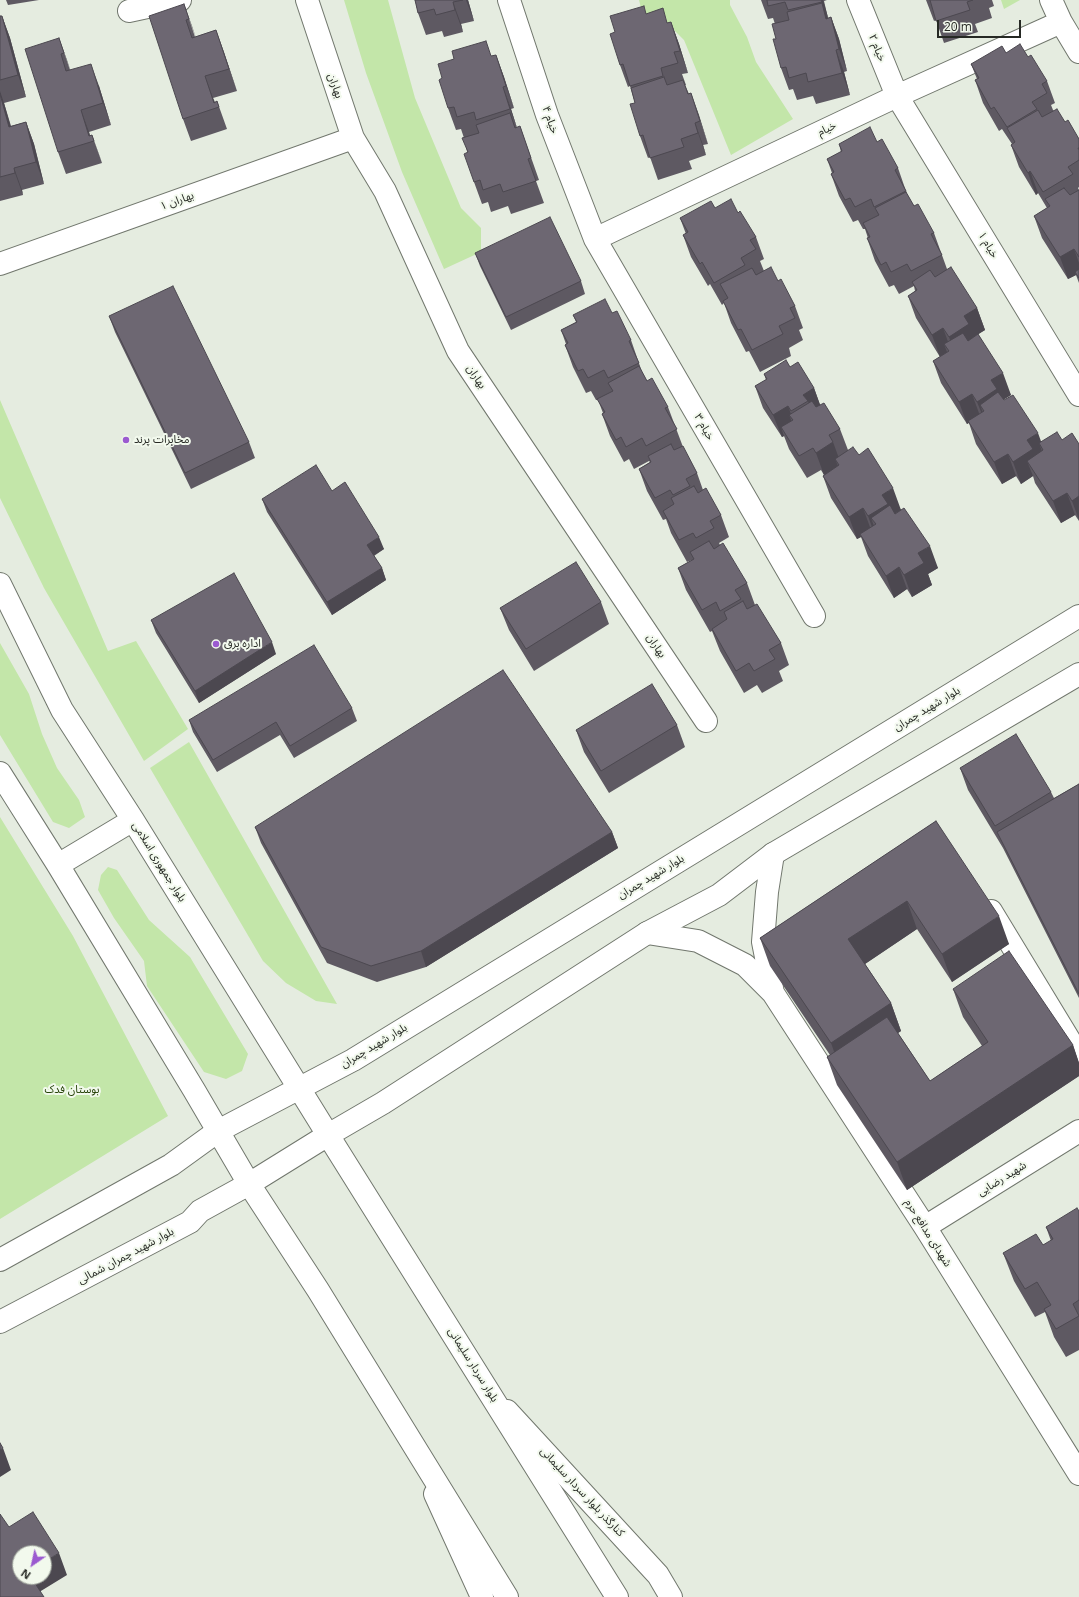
<!DOCTYPE html>
<meta charset="utf-8">
<style>
body{margin:0}
#map{position:relative;width:1079px;height:1597px;overflow:hidden;background:#e5ece0;font-family:"Open Sans",sans-serif}
canvas{display:block}
.north{position:absolute;left:12px;top:1545px;width:40px;height:40px;box-sizing:border-box;background:#f2f9ed;border:1px solid #a0a69d;border-radius:50%;rotate:214deg;font-size:11px;font-weight:700;line-height:16px;text-align:center;color:#262924}
.north::after{content:'';display:block;margin:auto;width:14px;height:18px;background:#9b5ad0;clip-path:polygon(50% 0,100% 100%,50% 72%,0 100%)}
.scale{position:absolute;left:937px;top:20px;width:84px;height:18px;box-sizing:border-box;border:2px solid #262924;border-top:0;padding-left:5px;font-size:12px;line-height:14px;white-space:nowrap;color:#262924;-webkit-text-stroke:3px #f2f9ed;paint-order:stroke}
</style>
<div id="map">
<canvas width="1079" height="1597"></canvas>
<div class="north">N</div>
<div class="scale">20 m</div>
</div>
<script>
const ctx = document.querySelector('canvas').getContext('2d');
ctx.lineJoin = 'round';
function fill(path, color) {
  ctx.fillStyle = color;
  ctx.fill(path, 'evenodd');
}
function shape(rows) {
  const path = new Path2D();
  for (const r of rows) {
    path.moveTo(r[0], r[1]);
    for (let i = 2; i < r.length; i += 2) path.lineTo(r[i], r[i + 1]);
  }
  return path;
}
function trace(path, color, width, dash) {
  ctx.strokeStyle = color;
  ctx.lineWidth = width;
  ctx.lineCap = dash ? 'butt' : 'round';
  ctx.setLineDash(dash || []);
  ctx.stroke(path);
}
function label(font, color, halo, rows, align = 'center') {
  ctx.font = font + ' "Open Sans","Noto Sans Arabic",sans-serif';
  ctx.lineWidth = 4;
  ctx.setLineDash([]);
  ctx.textBaseline = 'middle';
  ctx.strokeStyle = halo;
  ctx.fillStyle = color;
  for (const [text, x, y, turn = 0] of rows) {
    ctx.save();
    ctx.translate(x, y);
    ctx.rotate((+turn || 0) * Math.PI / 180);
    ctx.textAlign = isNaN(turn) ? turn : align;
    if (halo) ctx.strokeText(text, 0, 0);
    ctx.fillText(text, 0, 0);
    ctx.restore();
  }
}
const green = shape([
 [344,0,388,0,415,98,461,208,481,228,481,252,444,269,402,172,366,73],
 [639,0,730,0,730,5,747,37,756,62,793,119,731,155,684,40,671,27,644,20],
 [1001,0,1020,0,1004,9],
 [0,400,108,651,136,641,188,729,144,761,44,588,0,498],
 [0,643,29,694,42,734,57,768,79,800,85,817,69,828,53,822,0,735],
 [189,742,337,1004,316,1001,286,983,263,961,150,768],
 [0,817,73,936,168,1116,0,1219],
 [108,867,117,870,149,920,190,957,248,1054,242,1071,226,1079,204,1072,147,986,144,961,114,918,98,890,101,875]
]);
const minor = shape([
 [307,0,353,138,385,191,458,351,706,721],
 [509,0,547,115,595,239,814,616],
 [858,0,897,96,1079,395],
 [1051,0,1061,22,1079,52],
 [129,11,180,0],
 [595,239,897,96,1061,22],
 [0,264,353,138],
 [773,854,767,892,763,942,773,993],
 [991,911,1079,1056],
 [647,933,698,941,745,965,773,993,925,1227,1079,1474],
 [925,1227,1079,1131],
 [507,1411,658,1575,671,1597],
 [435,1494,482,1597]
]);
const major = shape([
 [0,584,62,710,133,820,328,1135,617,1597],
 [0,773,58,865,194,1090,249,1184,318,1290,507,1597],
 [58,865,133,820],
 [0,1260,171,1165,218,1131,353,1060,1079,616],
 [0,1322,190,1222,200,1211,249,1184,328,1135,383,1103,647,933,719,895,773,854,1079,674]
]);
const wall = shape([
 [6,0,39,0,8,5],
 [415,0,468,0,474,21,461,24,463,32,444,37,442,31,426,35,418,13],
 [761,0,827,0,824,1,828,18,831,17,839,39,847,71,844,72,850,95,816,104,813,96,797,100,793,89,789,90,781,68,775,24,773,18,768,19],
 [926,0,992,0,994,6,989,8,992,18,975,24,978,32,944,43,936,20,934,21],
 [184,4,195,37,216,30,237,91,213,98,215,102,217,101,227,129,191,141,183,119],
 [647,14,668,23,671,22,679,44,688,73,682,74,686,85,685,85,689,94,691,93,708,144,703,145,706,155,689,161,692,169,658,180,650,157,648,158,640,136,635,103,630,86,628,87,620,65,615,32],
 [0,16,2,16,10,38,26,97,4,103,11,126,26,122,34,144,44,184,22,190,23,195,0,201],
 [59,38,70,70,99,86,111,125,89,132,90,136,92,135,102,163,66,174,58,152],
 [1006,53,1047,81,1055,103,1051,105,1053,110,1065,122,1079,139,1079,187,1078,188,1079,190,1079,283,1076,275,1068,279,1042,238,1034,216,1047,208,1038,193,1036,195,1019,167,1011,145,1012,144,1002,129,999,131,983,103,975,80,977,79,971,64],
 [496,55,504,77,514,108,511,109,517,128,520,126,539,180,536,181,544,203,511,214,508,206,491,212,488,202,482,204,474,182,464,138,461,129,456,130,448,108,492,56],
 [877,142,898,168,907,194,914,206,934,233,947,269,977,308,985,330,978,334,1011,395,1003,400,1041,442,1062,440,1079,444,1079,521,1075,515,1061,523,1035,483,1033,476,1021,484,1016,476,1002,484,976,444,969,423,967,424,941,383,933,361,940,357,916,318,908,296,915,291,914,286,899,294,894,285,889,287,875,261,867,238,868,238,865,229,863,229,858,220,853,222,839,196,831,174,832,173,827,159,841,152,839,144],
 [738,213,756,237,764,259,760,261,764,271,778,281,795,306,803,328,799,330,803,340,789,348,791,356,760,372,749,351,746,352,731,323,724,303,722,305,710,284,708,286,691,257,683,235,686,234,680,218],
 [475,253,581,281,585,294,511,330,480,266],
 [612,313,631,340,642,372,647,381,668,407,683,447,697,473,703,490,721,515,729,537,719,543,720,545,747,583,755,605,781,643,789,665,779,671,783,681,762,693,757,685,744,693,720,651,712,631,710,632,686,590,678,568,692,560,687,562,671,533,666,519,663,520,647,491,639,469,650,462,649,461,634,469,629,459,624,462,610,436,602,414,603,413,598,400,596,400,591,391,586,393,573,367,565,345,566,344,561,330,576,322,573,315],
 [109,316,249,442,255,458,191,489,115,332],
 [790,367,814,388,820,405,840,429,848,450,859,455,901,510,938,568,928,574,932,585,912,597,907,589,894,598,868,556,861,537,857,539,831,498,823,476,824,475,821,470,807,478,789,449,784,436,782,437,763,408,755,386,766,380,764,374],
 [332,491,384,549,374,556,382,568,386,580,332,615,267,512,262,499],
 [601,602,609,624,534,671,509,630,500,608],
 [151,620,276,654,199,703,156,633],
 [352,708,357,721,294,758,280,735,217,772,193,732,189,720],
 [677,725,685,747,609,793,584,752,576,730],
 [960,768,1051,792,1054,798,1079,784,1079,998,1003,848,968,790],
 [936,821,1009,944,952,982,917,929,865,964,891,1003,901,1031,898,1033,930,1081,982,1046,963,1017,953,989,1073,1045,1079,1063,1079,1076,907,1190,837,1085,827,1057,830,1055,770,966,760,938],
 [255,827,612,832,618,848,426,967,377,982,327,963,261,843],
 [1079,1211,1079,1350,1066,1357,1054,1337,1045,1312,1035,1317,1014,1281,1003,1253,1043,1245,1051,1241,1046,1227]
]);
const shadedWall = shape([
 [466,0,468,0,474,21],
 [821,0,823,0,830,24],
 [453,2,461,24,463,32,455,10],
 [822,3,830,25,826,19],
 [184,4,192,26,197,41,189,19],
 [2,16,10,38,26,97,18,75],
 [831,17,839,39,847,71,839,49],
 [671,22,679,44,688,73,680,51],
 [216,30,224,52,237,91,229,69],
 [59,38,67,60,72,75,64,53],
 [836,50,844,72,850,95,842,73],
 [496,55,504,77,514,108,506,86],
 [91,64,99,86,111,125,103,103],
 [205,76,213,98,216,108,214,103],
 [503,87,511,109,518,131,510,109],
 [0,91,4,103,17,149,9,127,0,94],
 [691,93,699,115,708,144,700,121],
 [81,110,89,132,92,142,91,142],
 [26,122,34,144,44,184,36,162],
 [695,123,703,145,706,155,698,133],
 [92,135,100,157,102,163,94,141],
 [14,168,22,190,23,195,15,173],
 [1030,171,1038,193,1036,195,1028,173],
 [1074,249,1079,263,1079,273,1075,272,1076,275,1068,279,1060,257],
 [977,308,985,330,974,337,957,359,949,337,964,316],
 [943,328,951,350,944,344,947,352,940,357,932,335],
 [1003,373,1011,395,1001,401,980,405,987,423,986,424,977,402,991,380],
 [814,388,822,410,813,416,808,401,803,395],
 [972,394,980,416,967,424,959,402],
 [788,406,796,428,793,420,789,415,795,429,781,427,784,436,782,437,773,415],
 [1038,433,1046,455,1039,443,1044,457,1027,461,1033,476,1021,484,1013,462,1027,440],
 [833,442,841,464,835,459,838,466,824,475,816,453],
 [1008,454,1016,476,1002,484,994,462],
 [893,488,901,510,892,515,871,518,878,537,876,538,868,516,882,495],
 [1067,493,1075,515,1061,523,1053,501],
 [1079,496,1079,520,1072,501],
 [863,508,871,530,860,534,861,537,857,539,849,517],
 [379,537,384,549,371,557,367,545],
 [930,546,938,568,928,574,932,585,912,597,904,575,918,553],
 [899,567,907,589,894,598,886,576],
 [382,568,386,580,332,615,327,602],
 [272,642,276,654,199,703,195,691],
 [612,832,618,848,426,967,421,951],
 [907,901,917,929,859,968,848,939],
 [999,916,1009,944,952,982,942,954],
 [891,1003,901,1031,841,1071,831,1043],
 [1073,1045,1079,1063,1079,1076,907,1190,897,1162],
 [3,1448,11,1470,0,1477,0,1450],
 [59,1553,67,1575,36,1594,30,1577,44,1577,44,1562]
]);
const building = shape([
 [415,0,463,0,453,2,455,10,436,15,434,9,418,13,415,0],
 [767,0,821,0,822,2,788,10,785,2,768,6,767,0],
 [930,0,973,0,967,2,970,10,936,21,930,0],
 [822,3,826,19,831,17,839,49,836,50,842,73,808,82,806,73,789,78,786,67,781,68,773,39,776,39,772,24,789,20,787,12,822,3],
 [184,4,189,19,186,20,192,38,216,30,229,69,205,76,214,103,217,101,219,107,183,119,149,16,184,4],
 [644,6,646,14,663,8,667,23,671,22,680,51,674,52,678,63,661,68,663,76,630,86,623,64,620,65,610,34,615,32,610,16,644,6],
 [0,16,2,16,18,75,0,80,0,16],
 [59,38,64,53,61,54,66,71,91,64,103,103,81,110,89,136,92,135,94,141,58,152,25,49,59,38],
 [486,41,491,56,496,55,506,86,503,87,510,109,476,120,474,112,457,117,454,107,448,108,439,80,442,78,438,64,454,59,452,51,486,41],
 [1020,44,1028,57,1031,55,1047,81,1042,84,1047,93,1032,102,1037,109,1007,127,994,107,991,109,975,80,979,78,971,64,1002,46,1006,53,1020,44],
 [664,77,667,85,683,80,688,94,691,93,700,121,695,123,698,133,681,139,684,147,650,158,643,135,640,136,630,104,635,103,631,88,664,77],
 [0,94,9,127,26,122,36,162,14,168,15,173,0,177,0,94],
 [1057,109,1065,122,1068,120,1079,139,1079,148,1078,148,1079,150,1079,160,1068,167,1073,174,1043,192,1030,171,1028,173,1011,145,1015,142,1007,128,1038,110,1042,117,1057,109],
 [510,113,515,128,520,126,531,158,528,159,536,181,503,192,500,184,483,190,480,180,474,182,464,154,468,152,462,138,479,133,476,125,510,113],
 [870,127,877,142,882,139,898,168,895,170,906,191,874,207,871,199,855,207,850,198,845,200,831,174,834,172,827,159,842,151,839,144,870,127],
 [1064,188,1070,195,1079,190,1079,257,1074,249,1060,257,1034,216,1050,206,1045,199,1064,188],
 [906,192,914,206,918,204,934,233,931,234,942,255,911,271,907,264,891,272,886,262,881,265,867,238,870,237,863,223,879,215,875,208,906,192],
 [731,199,738,213,740,211,756,237,750,240,756,249,741,258,745,265,714,283,702,262,700,264,683,235,688,232,680,218,711,201,715,208,731,199],
 [550,217,581,281,506,317,475,253,550,217],
 [771,267,778,281,781,279,795,306,790,308,795,318,779,326,783,334,752,350,741,329,738,330,723,301,728,298,720,284,752,268,756,275,771,267],
 [951,267,977,308,964,316,969,324,949,337,943,328,932,335,908,296,917,290,912,282,930,270,935,277,951,267],
 [1079,269,1079,278,1075,272,1079,269],
 [173,286,249,442,185,473,109,316,173,286],
 [605,299,612,313,617,311,631,340,629,341,639,363,608,378,604,370,588,378,583,369,578,371,565,345,568,343,561,330,577,322,573,315,605,299],
 [963,333,968,341,978,334,1003,373,991,380,997,389,977,402,972,394,959,402,933,361,949,351,944,344,963,333],
 [786,360,790,367,798,362,814,388,803,395,808,401,791,411,788,406,773,415,755,386,767,379,764,374,786,360],
 [639,366,647,381,652,378,668,407,665,408,677,429,646,446,642,438,626,447,621,437,616,440,602,414,605,412,597,399,613,391,608,383,639,366],
 [998,392,1004,400,1013,395,1038,433,1027,440,1033,449,1013,462,1008,454,994,462,968,421,984,411,980,405,998,392],
 [812,401,816,407,824,403,840,429,829,435,833,442,816,453,813,448,799,456,781,427,793,420,789,415,812,401],
 [1057,432,1062,440,1072,433,1079,444,1079,496,1072,501,1067,493,1053,501,1027,461,1043,450,1039,443,1057,432],
 [671,444,674,450,683,446,697,473,686,479,690,486,673,495,670,490,655,498,639,469,651,462,648,456,671,444],
 [853,447,859,455,868,448,893,488,882,495,888,504,868,516,863,508,849,517,823,476,839,465,835,459,853,447],
 [316,465,332,491,345,482,379,537,367,545,382,568,327,602,262,499,316,465],
 [694,486,698,493,706,488,721,515,710,521,714,528,696,538,693,533,679,540,663,511,674,504,671,498,694,486],
 [890,505,895,514,904,508,930,546,918,553,924,563,904,575,899,567,886,576,860,534,876,524,871,518,890,505],
 [709,541,714,549,723,543,747,583,735,590,741,599,720,611,716,602,702,610,678,568,694,559,690,552,709,541],
 [576,562,601,602,526,649,500,608,576,562],
 [234,573,272,642,195,691,151,620,234,573],
 [743,601,747,609,757,604,781,643,769,650,775,659,754,671,749,663,736,671,712,629,727,619,724,612,743,601],
 [314,645,352,708,290,746,276,722,213,760,189,720,314,645],
 [503,670,612,832,421,951,371,966,321,947,255,827,503,670],
 [652,684,677,725,601,771,576,730,652,684],
 [1016,734,1051,792,995,826,960,768,1016,734],
 [1079,784,1079,994,997,832,1079,784],
 [936,821,999,916,942,954,907,901,848,939,891,1003,831,1043,760,938,936,821],
 [1009,951,1073,1045,897,1162,827,1057,887,1017,930,1081,988,1042,953,989,1009,951],
 [1077,1208,1079,1211,1079,1300,1073,1304,1079,1316,1056,1329,1044,1309,1051,1305,1037,1282,1025,1289,1003,1253,1036,1234,1043,1245,1053,1239,1046,1227,1077,1208],
 [0,1443,3,1448,0,1450,0,1443],
 [33,1512,59,1553,44,1562,44,1553,20,1553,20,1577,31,1577,44,1597,0,1597,0,1514,9,1527,33,1512]
]);
const markers = [
 [126,440,4,"#9b5ad0"],
 [216,644,4,"#9b5ad0"]
];
const streetNames = [
 ["خیام ۲",877,48,68],
 ["بهاران",335,86,71],
 ["خیام ۴",550,120,70],
 ["خیام",827,129,-25],
 ["بهاران ۱",177,201,-20],
 ["خیام ۱",988,245,59],
 ["بهاران",476,377,56],
 ["خیام ۳",704,427,60],
 ["بهاران",656,646,56],
 ["بلوار شهید چمران",927,709,-31],
 ["بلوار جمهوری اسلامی",159,862,58],
 ["بلوار شهید چمران",651,877,-31],
 ["بلوار شهید چمران",374,1046,-31],
 ["شهید رضایی",1002,1179,-32],
 ["شهدای مدافع حرم",928,1233,58],
 ["بلوار شهید چمران شمالی",126,1256,-28],
 ["بلوار سردار سلیمانی",473,1365,58],
 ["کنارگذر بلوار سردار سلیمانی",582,1492,47]
];
const poiNames = [
 ["مخابرات پرند",134,440],
 ["اداره برق",224,644]
];
const parkNames = [
 ["بوستان فدک",72,1090]
];
fill(green, '#c3e6a9');
trace(minor, '#71776d', 24);
trace(major, '#71776d', 24);
trace(minor, '#fff', 22);
trace(major, '#fff', 22);
fill(wall, '#5e5962');
fill(shadedWall, '#4c4850');
fill(building, '#6d6772');
trace(building, '#4c4850', 1);
for (const [x, y, r, color] of markers) {
  const dot = new Path2D();
  dot.arc(x, y, r, 0, 2 * Math.PI);
  ctx.fillStyle = color;
  ctx.fill(dot);
  trace(dot, '#f2f9ed', 1.5);
}
label('11px', '#262924', '#f2f9ed', streetNames);
label('11px', '#262924', '#f2f9ed', poiNames, 'left');
label('11px', '#28440a', '#f2f9ed', parkNames);
</script>
